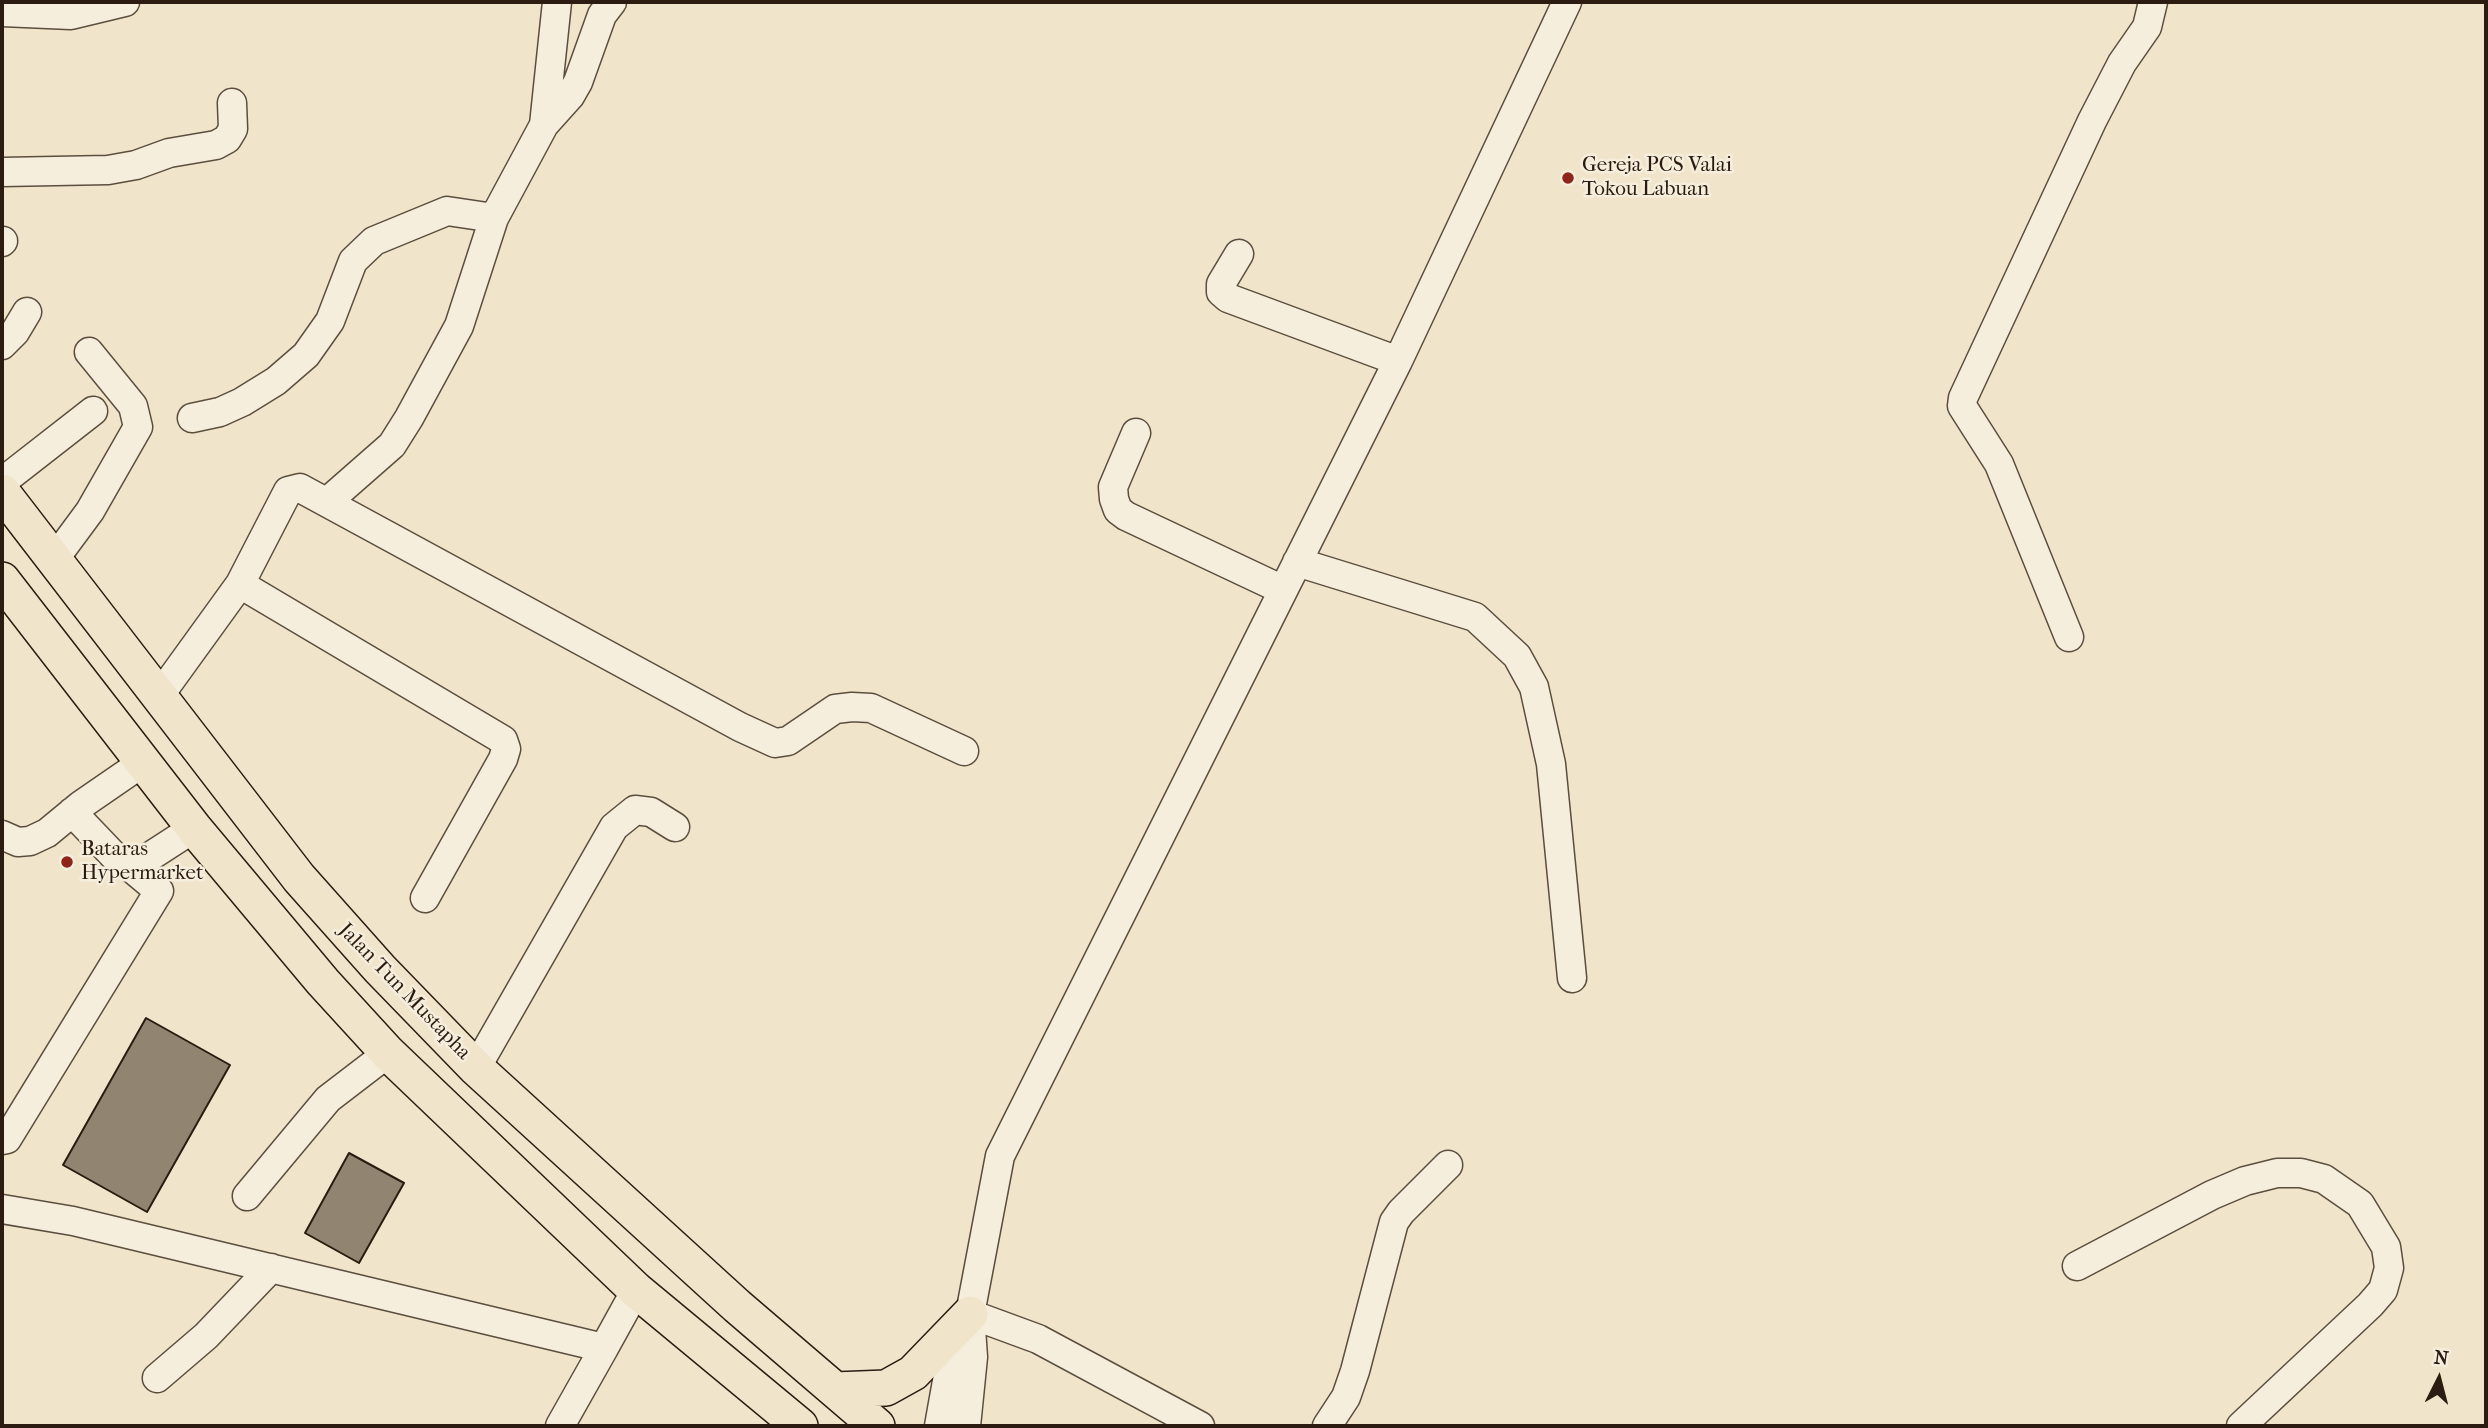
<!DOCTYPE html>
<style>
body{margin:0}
#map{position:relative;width:2488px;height:1428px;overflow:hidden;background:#f0e5ca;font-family:"IM FELL French Canon",serif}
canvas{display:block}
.frame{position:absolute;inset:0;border:4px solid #2b1b10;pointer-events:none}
.north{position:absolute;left:2404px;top:1344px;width:70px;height:70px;-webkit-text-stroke:5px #f5eedd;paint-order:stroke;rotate:6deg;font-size:19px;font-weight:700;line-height:28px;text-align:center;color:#2b1b10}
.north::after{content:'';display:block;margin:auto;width:24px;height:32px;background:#2b1b10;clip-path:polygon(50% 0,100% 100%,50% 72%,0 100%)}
</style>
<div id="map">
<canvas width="2488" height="1428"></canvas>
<div class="frame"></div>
<div class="north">N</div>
</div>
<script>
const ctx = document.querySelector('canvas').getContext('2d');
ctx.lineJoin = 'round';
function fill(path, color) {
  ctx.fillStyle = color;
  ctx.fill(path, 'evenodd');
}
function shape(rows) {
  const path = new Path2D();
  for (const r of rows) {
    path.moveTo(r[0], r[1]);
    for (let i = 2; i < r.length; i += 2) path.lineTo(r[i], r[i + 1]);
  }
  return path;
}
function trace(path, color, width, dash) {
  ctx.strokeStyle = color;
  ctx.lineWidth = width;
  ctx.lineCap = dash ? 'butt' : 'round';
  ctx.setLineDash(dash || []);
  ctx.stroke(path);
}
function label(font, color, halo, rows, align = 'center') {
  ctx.font = font + ' "IM FELL French Canon",serif';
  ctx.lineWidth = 5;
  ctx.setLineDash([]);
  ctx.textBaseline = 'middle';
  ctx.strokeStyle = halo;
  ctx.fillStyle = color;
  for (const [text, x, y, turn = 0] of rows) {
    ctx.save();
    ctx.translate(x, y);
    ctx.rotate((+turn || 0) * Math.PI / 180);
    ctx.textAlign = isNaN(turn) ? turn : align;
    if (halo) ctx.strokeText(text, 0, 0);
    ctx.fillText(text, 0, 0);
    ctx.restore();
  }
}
const building = shape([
 [146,1018,230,1065,147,1212,63,1165,146,1018],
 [349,1153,404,1183,359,1263,305,1233,349,1153]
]);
const minor = shape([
 [2,12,71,15,125,2],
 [544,125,557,2],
 [2,172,108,170,136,165,169,153,216,145,227,139,233,129,232,103],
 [2,242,3,241],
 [1239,254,1221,284,1221,292,1228,298,1398,361],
 [2,345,15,332,27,312],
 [192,418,220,412,242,402,276,381,306,355,330,321,353,261,374,241,447,211,494,218],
 [1136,433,1113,487,1114,499,1118,510,1126,516,1283,590],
 [2,482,93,411],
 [327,502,392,445,409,418,459,326,494,218,544,125,570,96,578,82,602,15,612,2],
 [53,561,90,511,138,427,133,406,89,352],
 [1297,562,1475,617,1517,656,1534,687,1551,764,1572,978],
 [240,584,503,740,506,749,503,759,425,898],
 [2069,637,1999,464,1962,406,1963,398,2092,121,2122,63,2147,27,2153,2],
 [159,696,240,584,288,491,300,488,740,727,775,743,788,741,835,709,852,707,871,708,964,751],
 [72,812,116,858,128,865,143,861,194,828],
 [2,835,18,842,30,841,47,833,81,805,142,763],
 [476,1068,614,827,635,810,651,812,675,827],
 [2,1140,7,1139,159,891,128,865],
 [247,1196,328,1099,388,1053],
 [2,1209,73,1221,604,1348,636,1290],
 [2077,1266,2212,1195,2245,1181,2277,1173,2301,1173,2324,1179,2360,1204,2386,1247,2389,1268,2383,1290,2370,1305,2241,1426],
 [970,1314,1038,1339,1200,1426],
 [157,1378,206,1336,271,1268],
 [560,1426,604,1348],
 [939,1426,952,1353,965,1325],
 [966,1426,973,1357,970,1314,1000,1156,1398,361,1567,2],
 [1327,1426,1346,1397,1355,1371,1394,1222,1401,1212,1448,1165]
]);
const major = shape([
 [2,492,299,878,380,969,476,1068,737,1306,877,1426],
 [2,580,194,828,323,982,388,1053,636,1290,800,1426],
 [835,1390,886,1388,913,1373,970,1314]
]);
const markers = [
 [1568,178,7,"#8f2418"],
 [67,862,7,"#8f2418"]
];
const poiNames = [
 ["Gereja PCS Valai",1582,166],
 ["Tokou Labuan",1582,190],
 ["Bataras",81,850],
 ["Hypermarket",81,874]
];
const streetNames = [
 ["Jalan Tun Mustapha",404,992,46]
];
fill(building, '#918471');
trace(building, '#2b1b10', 2);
trace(minor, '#5c4e3e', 31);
trace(major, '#2b1b10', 38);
trace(minor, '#f5eedd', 28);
trace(major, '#f0e5ca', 35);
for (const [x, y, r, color] of markers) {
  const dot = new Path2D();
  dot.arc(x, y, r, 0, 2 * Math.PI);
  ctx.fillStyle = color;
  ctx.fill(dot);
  trace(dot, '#f5eedd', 2.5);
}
label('21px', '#2b1b10', '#f5eedd', poiNames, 'left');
label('21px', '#2b1b10', '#f5eedd', streetNames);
</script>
